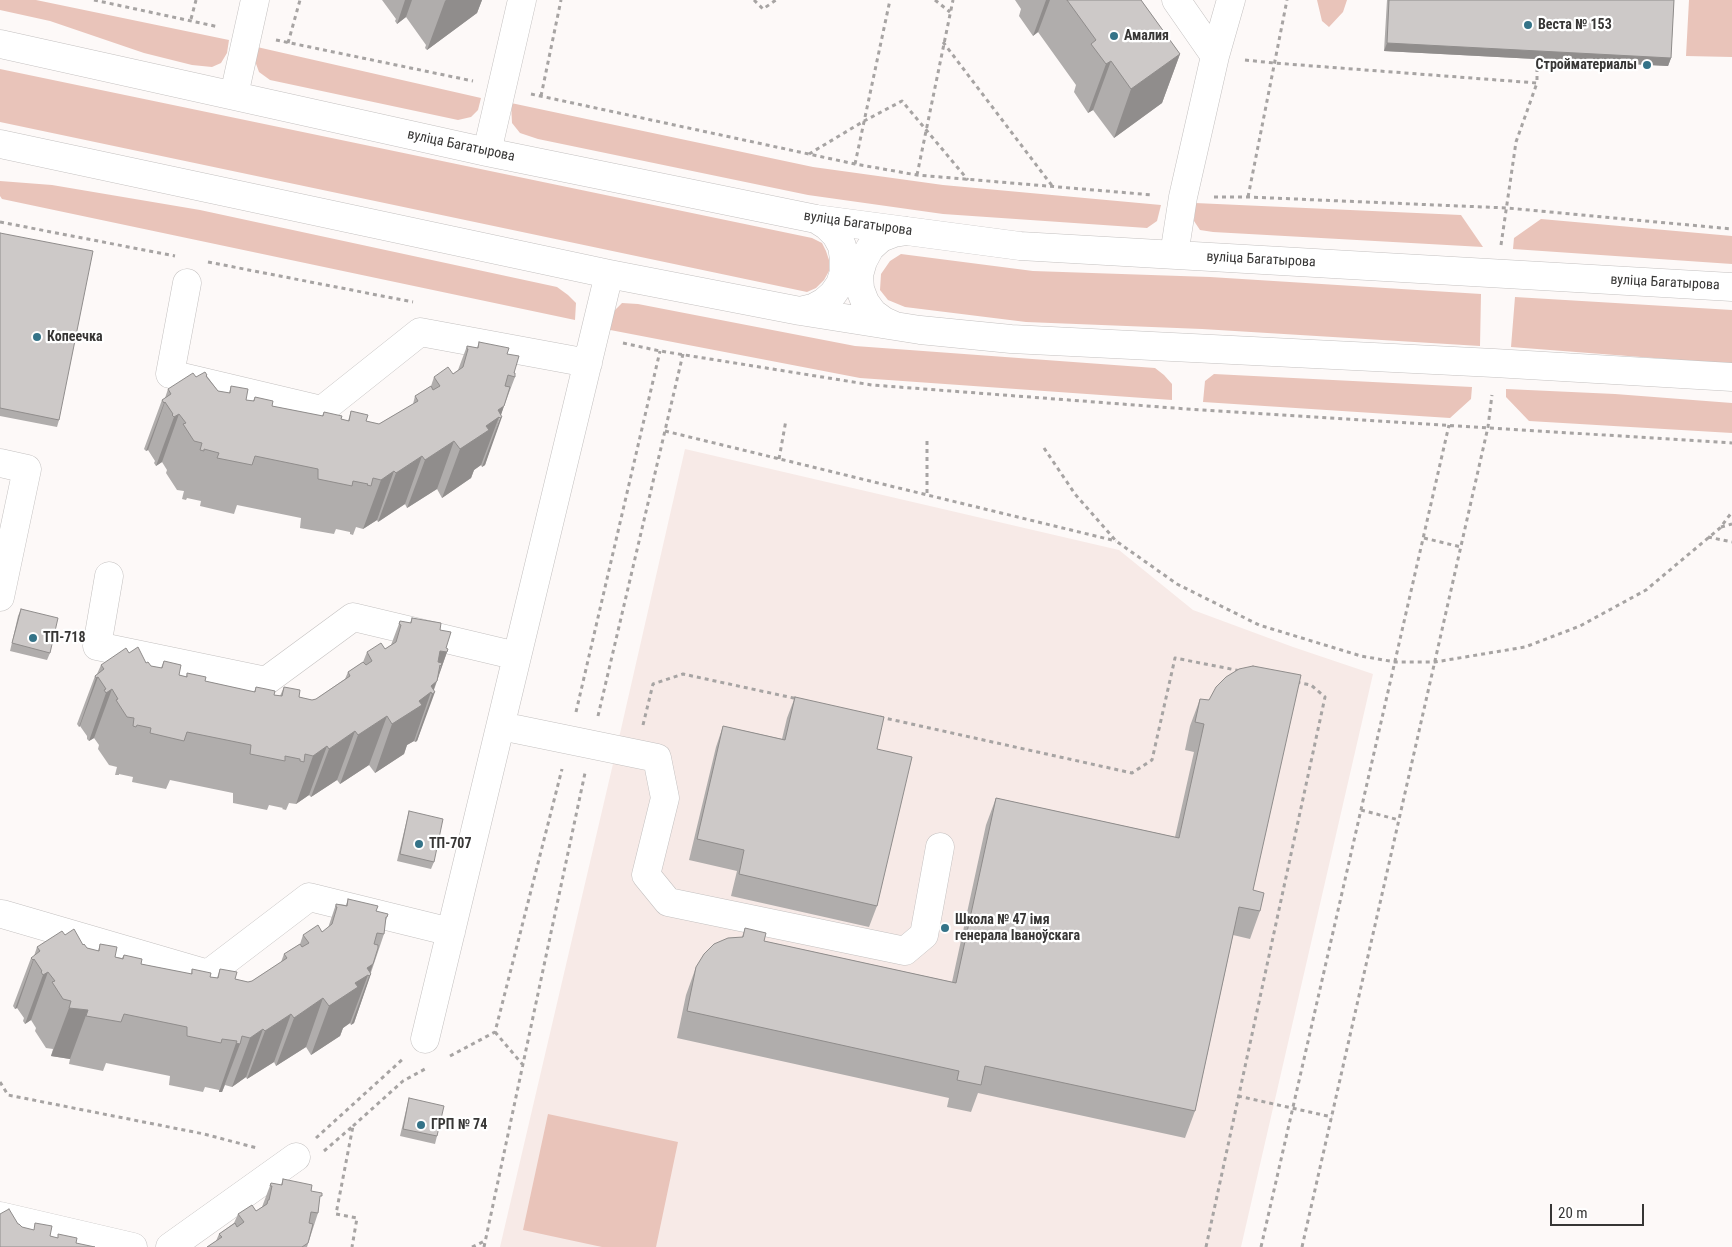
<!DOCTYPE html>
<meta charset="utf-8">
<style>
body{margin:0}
#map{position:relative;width:1732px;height:1247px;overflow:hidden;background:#fdf9f8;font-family:"Roboto Condensed",sans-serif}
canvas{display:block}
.scale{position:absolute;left:1550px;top:1204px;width:94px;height:22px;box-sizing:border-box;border:2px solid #373635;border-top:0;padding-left:6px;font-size:15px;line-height:18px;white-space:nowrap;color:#373635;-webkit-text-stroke:4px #fff;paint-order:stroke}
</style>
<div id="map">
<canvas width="1732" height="1247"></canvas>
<div class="scale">20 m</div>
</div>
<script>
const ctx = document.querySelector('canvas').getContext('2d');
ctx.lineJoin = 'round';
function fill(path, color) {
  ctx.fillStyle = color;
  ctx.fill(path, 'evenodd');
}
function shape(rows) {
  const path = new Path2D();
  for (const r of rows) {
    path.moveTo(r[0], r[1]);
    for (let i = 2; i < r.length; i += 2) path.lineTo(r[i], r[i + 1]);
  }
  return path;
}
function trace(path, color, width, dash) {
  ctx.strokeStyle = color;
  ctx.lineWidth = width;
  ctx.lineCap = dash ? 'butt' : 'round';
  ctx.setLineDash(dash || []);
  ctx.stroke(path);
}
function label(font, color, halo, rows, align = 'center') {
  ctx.font = font + ' "Roboto Condensed",sans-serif';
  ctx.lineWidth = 4.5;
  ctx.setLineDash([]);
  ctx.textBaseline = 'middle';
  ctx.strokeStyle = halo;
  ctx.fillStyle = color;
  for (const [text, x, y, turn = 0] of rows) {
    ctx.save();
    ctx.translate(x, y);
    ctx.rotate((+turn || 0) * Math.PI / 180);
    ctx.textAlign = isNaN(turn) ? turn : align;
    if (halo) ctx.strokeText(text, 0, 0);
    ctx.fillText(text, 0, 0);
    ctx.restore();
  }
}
const built = shape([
 [685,449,1119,550,1193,610,1293,647,1373,674,1241,1247,500,1247,616,751]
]);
const green = shape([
 [0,0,36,0,229,40,227,53,221,63,212,67,192,65,144,53,50,21,0,10],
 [1317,0,1347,0,1343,12,1329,27,1322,21],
 [1689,0,1732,0,1732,57,1686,56],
 [257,47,481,98,478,110,471,117,458,120,270,80,259,72,255,61],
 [0,69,812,238,822,243,826,251,829,260,829,271,824,280,816,288,807,292,0,122],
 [511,103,813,167,943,185,1161,205,1157,221,1147,228,943,214,808,195,538,139,520,133,512,123],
 [0,181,52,185,200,210,557,287,568,295,576,303,575,320,2,199,0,196],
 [1195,203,1461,215,1483,247,1213,232,1200,230,1194,221],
 [1541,219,1732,236,1732,264,1513,249,1514,238],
 [901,254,1033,271,1210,277,1481,294,1480,346,1202,329,1026,322,905,307,888,300,880,290,881,274,890,261],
 [1515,297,1732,310,1732,364,1511,347],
 [622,303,638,304,855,346,1155,368,1164,375,1172,384,1172,400,860,378,605,329,612,313],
 [1214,374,1472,387,1471,399,1450,418,1203,402,1205,381],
 [1506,389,1615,394,1732,403,1732,433,1529,421,1506,397],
 [548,1114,678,1142,656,1247,602,1247,523,1230]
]);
const path = shape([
 [94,0,219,27],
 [754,0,763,9,776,0],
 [935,0,950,12],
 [191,19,196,0],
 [276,40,473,81],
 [943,42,1053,187],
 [288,43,300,0],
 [1245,60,1274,63,1537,83,1537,58],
 [531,94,855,164,917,175,1153,195],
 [541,96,561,0],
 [809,154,864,121,902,101,968,180],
 [855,164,890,0],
 [917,175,953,0],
 [1214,197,1248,197,1507,208,1732,229],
 [1248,197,1287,0],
 [0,222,175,256],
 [1501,245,1516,142,1537,83],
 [208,262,413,302],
 [623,343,660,351,872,385,1187,409,1732,443],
 [665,431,1116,541],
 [927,441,927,495],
 [1044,448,1075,494,1116,541,1177,584,1259,625,1361,656,1395,662,1435,662,1525,647,1580,626,1646,590,1720,528,1732,512],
 [779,459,786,420],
 [1721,527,1732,524],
 [1708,537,1732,542],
 [1424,538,1461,547],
 [576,712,660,351],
 [598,716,683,354],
 [880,717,1132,773,1152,760,1175,658,1241,671],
 [643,725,653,684,683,674,798,699],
 [1361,810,1399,820],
 [495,1032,523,1065],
 [450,1056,495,1032,562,769],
 [0,1082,8,1095,204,1134,257,1148],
 [1238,1096,1332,1117],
 [353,1126,403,1081,425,1069],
 [316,1138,404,1058],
 [324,1151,353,1126,336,1214,357,1218,352,1247],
 [472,1247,485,1241],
 [484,1247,585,773],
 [1206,1247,1325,697,1311,685,1296,682],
 [1261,1247,1449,425],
 [1302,1247,1488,427,1492,395]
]);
const minor = shape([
 [1176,0,1215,56],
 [0,44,487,152,816,219,1020,246,1732,287],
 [234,95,255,0],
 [0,144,609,274,800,311,920,330,1011,339,1494,363,1732,377],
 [487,152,522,0],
 [1174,255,1183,197,1215,56,1231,0],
 [187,283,170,374,322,410,420,332,588,363],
 [800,311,813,308,824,302,833,294,840,284,844,272,844,259,842,246,836,235,827,226,816,219],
 [893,325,884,321,873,313,865,302,860,289,859,275,863,261,870,248,881,238,894,233,907,231],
 [0,463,27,469,0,597],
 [109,576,97,646,266,681,353,617,517,656],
 [501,726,657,758,665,798,646,875,668,902,905,951,924,935,940,847],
 [2,914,208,974,309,897,451,932],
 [425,1039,609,274],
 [0,1216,133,1247],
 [170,1247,296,1157]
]);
const wall = shape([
 [382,0,482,0,477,13,427,50,425,48,426,45,406,17,397,24,395,21,396,19],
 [1015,0,1141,0,1180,54,1162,103,1114,138,1093,110,1088,113,1074,92,1076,85,1038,32,1033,36,1019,16,1021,9],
 [1387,0,1674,0,1671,58,1668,66,1384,51],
 [0,233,59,420,57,427,0,416],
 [479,342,507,354,515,377,501,414,485,465,482,467,481,465,474,470,471,478,442,498,437,489,407,508,405,504,378,522,377,520,363,529,356,527,353,535,350,534,350,532,336,529,334,534,300,528,301,518,237,505,234,514,200,506,201,501,187,498,186,500,182,499,184,491,177,490,166,473,167,470,162,462,156,466,154,463,155,461,148,450,146,451,144,449,162,400,165,398,168,389,196,377,207,376,218,391,229,393,231,386,246,400,253,401,255,397,272,406,322,416,324,412,341,419,348,421,351,411,366,421,379,424,413,404,415,396,431,386,434,377,453,374,458,370,467,346,477,348],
 [21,609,50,653,47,660,10,651,18,616],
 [412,618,440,630,447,652,434,690,417,741,415,742,414,741,407,745,404,754,375,773,369,765,340,784,337,780,311,797,309,795,296,804,289,803,286,810,282,809,283,808,269,805,267,810,233,803,233,793,170,780,166,789,132,782,133,777,119,774,119,775,115,775,117,767,109,765,98,749,99,745,94,738,89,741,87,739,87,736,80,726,79,727,77,724,95,676,97,674,101,665,129,653,151,666,161,668,164,661,179,675,186,677,187,673,205,681,254,692,256,687,274,695,280,696,284,687,299,697,312,700,316,699,345,679,348,672,363,662,367,652,385,649,391,645,400,621,410,623],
 [795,697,877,749,877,906,869,927,731,896,737,871,689,860,716,747,723,726,782,739,787,718],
 [1200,699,1253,890,1260,911,1250,939,1233,935,1195,1111,1185,1138,978,1093,971,1112,947,1107,949,1098,677,1038,686,995,696,967,742,937,745,928,764,941,952,982,986,825,996,798,1175,837,1194,752,1185,750,1190,726],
 [409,811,434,862,431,869,397,861,407,819],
 [348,899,376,911,387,917,385,923,384,934,354,1023,351,1025,350,1023,343,1028,340,1036,311,1055,306,1047,276,1066,274,1062,247,1079,246,1077,232,1087,225,1085,222,1092,219,1092,219,1090,205,1087,203,1092,169,1085,170,1076,106,1063,103,1071,69,1064,70,1059,51,1056,53,1049,46,1048,35,1031,36,1028,31,1020,25,1024,23,1021,24,1018,17,1008,15,1009,13,1006,31,958,34,956,37,947,65,935,87,948,98,951,100,944,115,957,122,958,124,955,141,964,191,974,192,969,210,977,217,978,220,969,235,979,248,982,252,981,281,962,284,954,300,944,303,935,322,932,328,928,336,904,346,905],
 [409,1098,437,1136,435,1144,400,1136,407,1106],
 [283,1179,311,1191,319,1202,318,1213,307,1247,207,1247,216,1241,219,1234,234,1223,238,1214,256,1211,262,1207,271,1183,281,1185]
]);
const shadedWall = shape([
 [405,0,412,0,406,17,397,24],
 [446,0,482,0,477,13,427,50,445,1],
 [1046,0,1050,0,1038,32,1033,36],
 [1387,43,1671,58,1668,66,1384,51],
 [1180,54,1162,103,1114,138,1131,89],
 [1111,61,1093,110,1088,113,1106,64],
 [165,402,148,450,146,451,164,403],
 [504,406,500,418,499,417,481,465,474,470,471,478,442,498,460,449,486,426,498,410],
 [179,414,162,462,156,466,174,417],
 [502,417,485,465,482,467,500,418],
 [454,441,437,489,407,508,425,460],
 [422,456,405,504,378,522,396,473],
 [394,471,377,520,363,529,381,480],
 [440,651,447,652,432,694,431,692,414,741,407,745,404,754,375,773,392,724],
 [440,665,441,666,436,682],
 [98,677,80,726,79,727,96,678],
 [112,689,94,738,89,741,106,693],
 [435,692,417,741,415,742,432,694],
 [387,716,369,765,340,784,358,735],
 [355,731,337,780,311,797,329,749],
 [327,746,309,795,296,804,313,756],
 [34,959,17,1008,15,1009,33,960],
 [373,964,369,976,371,974,354,1023,351,1025,369,976,368,975,350,1023,343,1028,340,1036,311,1055,329,1006,355,983,367,968],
 [48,972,31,1020,25,1024,43,975],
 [323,998,306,1047,276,1066,294,1018],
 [69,1008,88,1010,70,1059,51,1056],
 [291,1014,274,1062,247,1079,265,1031],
 [263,1029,246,1077,232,1087,250,1038],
 [236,1043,240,1044,222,1092,219,1092]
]);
const building = shape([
 [1067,0,1141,0,1180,54,1131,89,1111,61,1106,64,1091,44,1096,40,1067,0],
 [1389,0,1674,0,1671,58,1387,43,1389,0],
 [0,233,93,251,59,420,0,408,0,233],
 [479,342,509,348,507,354,519,356,514,373,515,373,515,377,508,375,505,386,510,387,504,406,498,410,502,417,500,418,499,417,486,426,489,430,460,449,454,441,425,460,422,456,396,473,394,471,381,480,373,478,371,486,367,485,368,484,353,481,352,486,318,479,318,469,255,456,252,465,217,458,219,453,204,449,204,451,200,450,202,443,194,441,183,424,186,423,179,414,174,417,172,415,173,414,165,402,164,403,162,400,171,394,168,389,193,373,196,377,205,372,207,375,206,376,218,391,230,393,231,386,248,389,246,400,254,401,255,397,273,401,272,406,323,416,324,412,342,416,341,419,349,421,351,411,368,415,366,421,379,424,418,401,415,396,431,386,433,390,440,386,434,377,448,367,453,374,463,367,468,349,467,349,467,346,478,348,479,342],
 [21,609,58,618,50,653,12,643,21,609],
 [412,618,441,623,440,630,451,632,446,648,448,649,447,652,440,651,438,662,442,663,441,666,440,665,437,681,431,686,435,692,432,694,431,692,419,701,422,705,392,724,387,716,358,735,355,731,329,749,327,746,313,756,305,754,304,762,300,761,300,759,285,756,285,761,250,754,251,745,187,732,184,741,150,733,151,728,137,725,136,727,133,726,134,718,127,717,116,700,118,699,112,689,106,693,104,690,106,689,98,677,96,678,95,676,104,669,101,665,126,648,129,653,138,647,146,663,148,662,151,666,162,668,164,661,181,665,179,675,187,677,187,673,206,677,205,681,255,692,256,687,266,689,275,691,274,695,282,696,284,687,300,690,299,697,312,700,316,699,350,676,348,672,363,662,366,665,372,661,367,652,381,643,385,649,396,642,401,625,399,624,400,621,411,623,412,618],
 [1253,666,1301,675,1253,890,1264,893,1260,911,1239,907,1195,1111,985,1066,981,1085,957,1080,959,1071,687,1011,696,967,704,954,714,944,728,938,743,937,745,928,766,933,764,941,956,983,996,798,1179,838,1204,724,1195,722,1200,699,1209,700,1216,687,1226,677,1239,669,1253,666],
 [795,697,884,717,877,749,912,757,877,906,739,874,744,850,697,839,723,726,785,740,795,697],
 [409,811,443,819,434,862,400,854,409,811],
 [348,899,378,906,376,911,388,914,387,917,386,917,384,934,377,933,374,944,378,945,378,948,373,964,367,968,371,974,369,976,368,975,355,983,358,987,329,1006,323,998,294,1018,291,1014,265,1031,263,1029,250,1038,242,1036,240,1044,236,1043,237,1041,222,1039,221,1043,187,1036,187,1027,124,1014,121,1022,86,1016,88,1010,69,1008,71,1001,63,999,52,982,55,981,48,972,43,975,41,972,42,971,34,959,33,960,31,958,40,951,37,947,62,931,65,935,74,929,83,945,84,944,87,948,99,951,100,944,117,947,115,957,123,959,124,955,142,959,141,964,192,974,192,969,211,973,210,977,218,978,220,969,237,972,235,979,248,982,252,981,287,958,284,954,300,944,302,947,309,943,303,935,318,925,322,932,332,924,337,907,336,907,336,904,347,906,348,899],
 [409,1098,444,1106,437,1136,403,1129,409,1098],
 [283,1179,312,1185,311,1191,322,1193,322,1196,320,1196,318,1213,311,1212,309,1223,313,1224,308,1243,302,1247,207,1247,222,1237,219,1234,235,1223,237,1227,244,1222,238,1214,252,1205,256,1211,267,1204,268,1200,269,1200,272,1186,270,1186,271,1183,282,1185,283,1179],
 [9,1209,18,1224,19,1224,22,1227,34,1230,35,1223,52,1226,50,1236,58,1238,58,1234,77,1238,76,1243,95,1247,0,1247,0,1214,9,1209]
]);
const markers = [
 [1528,25,5,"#347388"],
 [1114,36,5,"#347388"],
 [1647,65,5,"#347388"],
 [37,337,5,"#347388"],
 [33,638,5,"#347388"],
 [419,844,5,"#347388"],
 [945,928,5,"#347388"],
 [421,1125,5,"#347388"]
];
const poiNames = [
 ["Веста № 153",1538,25],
 ["Амалия",1124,36],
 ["Стройматериалы",1637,65,"right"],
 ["Копеечка",47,337],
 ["ТП-718",43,638],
 ["ТП-707",429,844],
 ["Школа № 47 імя",955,920],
 ["генерала Іваноўскага",955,936],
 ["ГРП № 74",431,1125]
];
const streetNames = [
 ["вуліца Багатырова",461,146,12],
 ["вуліца Багатырова",858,224,8],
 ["вуліца Багатырова",1261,260,3],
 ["вуліца Багатырова",1665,283,3]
];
fill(built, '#f7eae7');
fill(green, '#e9c4ba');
trace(minor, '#c4c1c0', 29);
trace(path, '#a7a4a3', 3, [4, 4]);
trace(minor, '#fff', 28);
fill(wall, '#b0adac');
fill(shadedWall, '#908d8c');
fill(building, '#cdc9c8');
trace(building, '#908d8c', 1);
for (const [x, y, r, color] of markers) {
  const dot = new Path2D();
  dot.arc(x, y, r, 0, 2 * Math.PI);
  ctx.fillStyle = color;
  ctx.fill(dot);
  trace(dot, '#fff', 2);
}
label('bold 14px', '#373635', '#fff', poiNames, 'left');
label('14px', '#373635', '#fff', streetNames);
</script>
